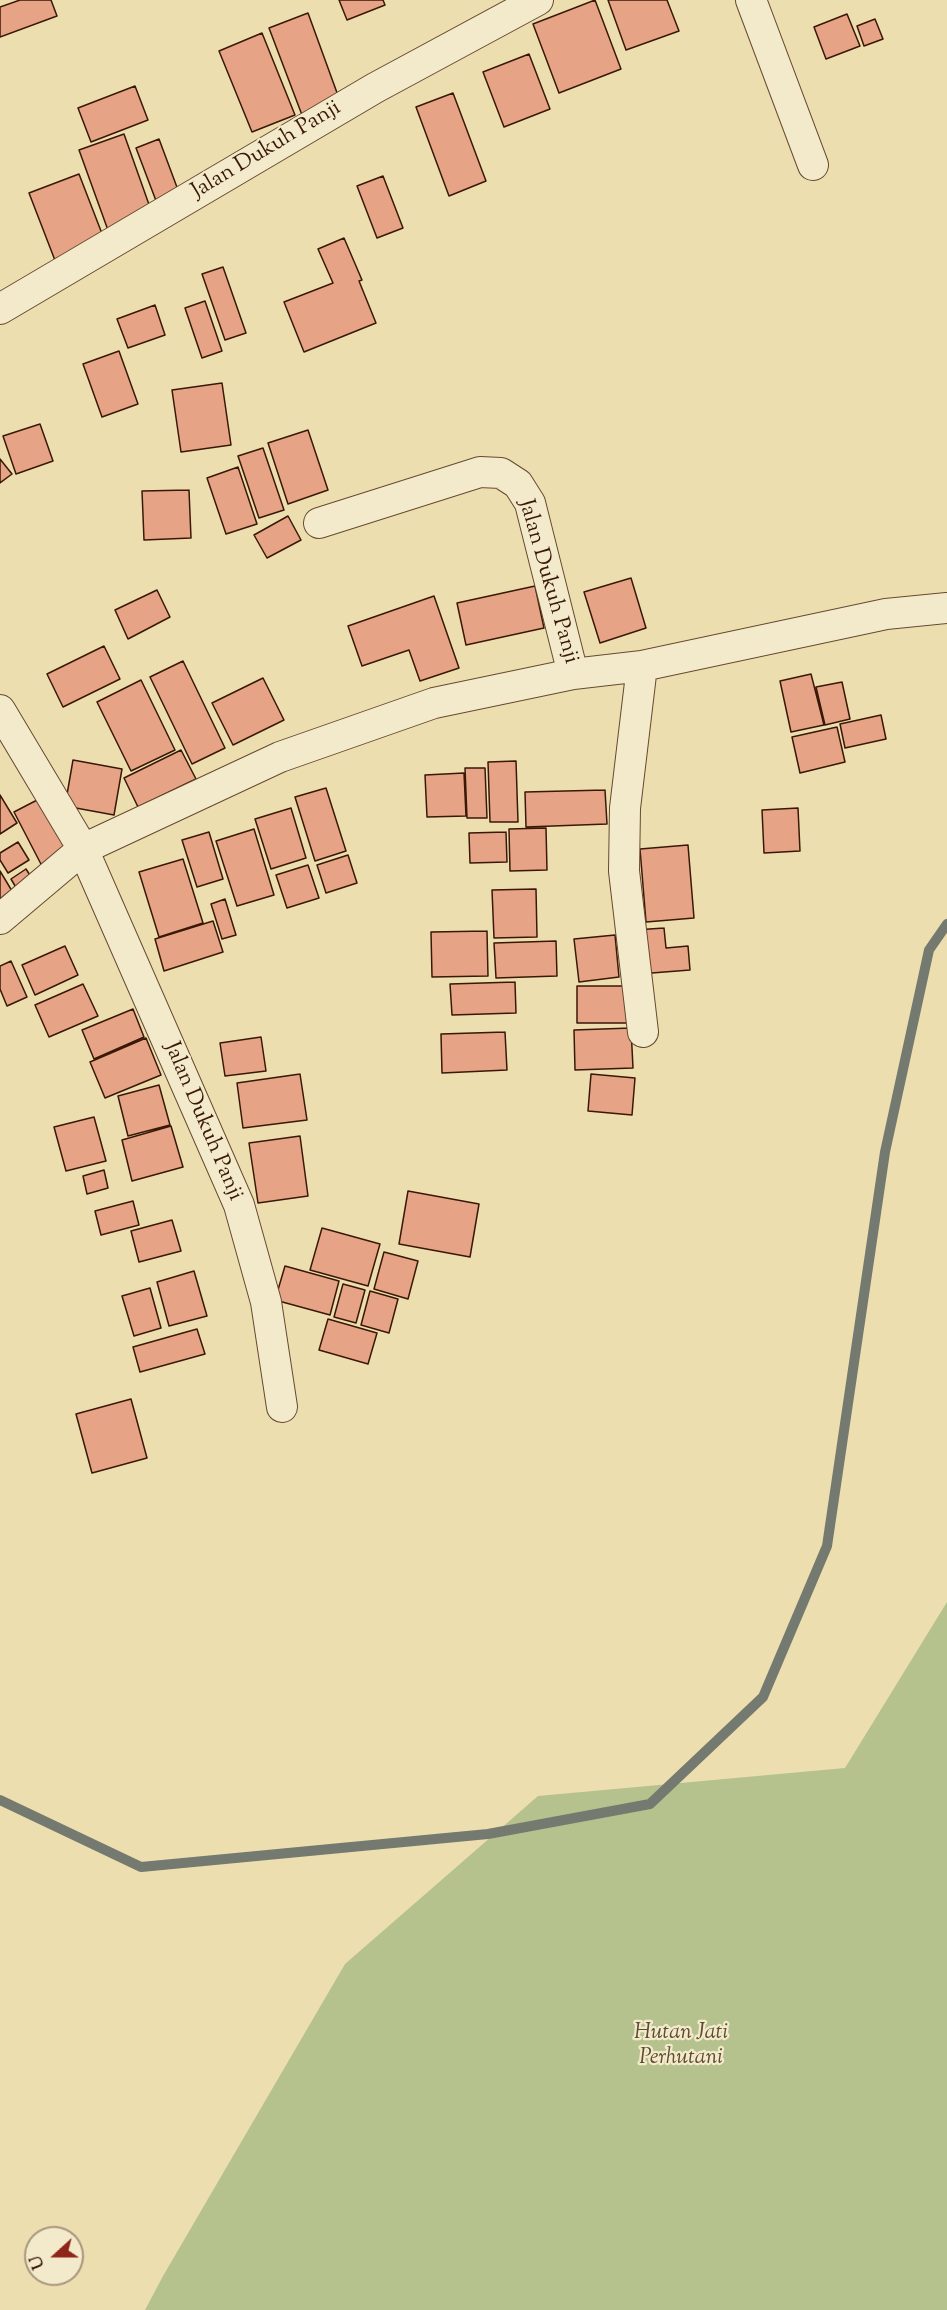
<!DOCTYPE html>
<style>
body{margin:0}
#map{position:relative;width:947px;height:2310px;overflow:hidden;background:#eddeb0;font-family:"Sorts Mill Goudy",serif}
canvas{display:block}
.north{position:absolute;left:24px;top:2226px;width:60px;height:60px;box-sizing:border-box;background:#f3eacc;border:2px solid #a9967d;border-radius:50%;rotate:249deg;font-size:16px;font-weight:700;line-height:24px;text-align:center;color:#391906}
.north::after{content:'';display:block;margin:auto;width:21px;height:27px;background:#8f2418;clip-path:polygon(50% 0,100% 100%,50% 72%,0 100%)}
</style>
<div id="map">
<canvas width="947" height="2310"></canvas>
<div class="north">U</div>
</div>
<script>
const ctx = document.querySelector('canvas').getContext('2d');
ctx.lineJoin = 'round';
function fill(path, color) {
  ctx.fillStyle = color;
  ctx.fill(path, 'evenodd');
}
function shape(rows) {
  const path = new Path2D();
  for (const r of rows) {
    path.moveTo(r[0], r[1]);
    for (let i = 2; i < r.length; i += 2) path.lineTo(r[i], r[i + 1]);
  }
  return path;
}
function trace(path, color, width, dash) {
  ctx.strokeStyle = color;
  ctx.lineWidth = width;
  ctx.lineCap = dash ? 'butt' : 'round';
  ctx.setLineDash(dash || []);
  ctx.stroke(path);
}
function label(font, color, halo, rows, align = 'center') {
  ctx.font = font + ' "Sorts Mill Goudy",serif';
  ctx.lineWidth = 4.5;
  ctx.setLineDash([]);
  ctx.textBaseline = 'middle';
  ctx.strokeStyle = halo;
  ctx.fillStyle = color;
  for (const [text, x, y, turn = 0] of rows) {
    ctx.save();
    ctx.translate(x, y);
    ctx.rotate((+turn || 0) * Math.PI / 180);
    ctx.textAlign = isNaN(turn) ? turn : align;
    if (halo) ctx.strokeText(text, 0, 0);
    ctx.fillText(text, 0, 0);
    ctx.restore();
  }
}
const green = shape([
 [947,1602,947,2310,145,2310,163,2276,345,1964,538,1796,845,1768]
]);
const stream = shape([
 [0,1800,141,1867,488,1834,650,1804,763,1697,827,1546,885,1152,929,950,947,924]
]);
const building = shape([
 [20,0,51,0,57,16,0,37,0,7,20,0],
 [339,0,383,0,385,5,347,20,339,0],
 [595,0,621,69,559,93,533,24,595,0],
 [608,0,667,0,679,31,626,50,608,0],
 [308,13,340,101,302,115,269,28,308,13],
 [847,14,860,46,826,59,814,27,847,14],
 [875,19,883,39,864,46,857,26,875,19],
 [262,33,295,115,252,132,219,51,262,33],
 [529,54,550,109,504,127,483,72,529,54],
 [135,86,148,120,91,142,78,108,135,86],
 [453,93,486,181,449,196,416,107,453,93],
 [124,134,152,213,109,233,79,150,124,134],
 [159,139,181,198,158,206,136,148,159,139],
 [79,174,106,244,56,263,29,193,79,174],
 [383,176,403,228,377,238,357,186,383,176],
 [344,238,362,280,359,281,376,323,304,352,284,302,333,283,318,249,344,238],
 [223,267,246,333,225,340,202,274,223,267],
 [205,301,222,351,202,358,185,308,205,301],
 [155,305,165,335,128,348,117,319,155,305],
 [119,351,138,404,102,417,83,364,119,351],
 [222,383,231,445,181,452,172,390,222,383],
 [40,424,53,461,16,474,3,436,40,424],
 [308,430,328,490,288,504,268,443,308,430],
 [263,448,284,510,259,518,238,456,263,448],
 [0,459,12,474,0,483,0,459],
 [238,467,257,524,226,534,207,478,238,467],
 [189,490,191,538,144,540,142,491,189,490],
 [288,516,301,540,267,558,254,535,288,516],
 [631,578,646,628,600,643,584,592,631,578],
 [535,586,544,628,466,645,457,603,535,586],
 [157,590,170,617,128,639,115,610,157,590],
 [434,596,459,668,420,681,409,650,362,666,348,626,434,596],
 [104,646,120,679,63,707,47,674,104,646],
 [183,661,225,748,192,764,150,677,183,661],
 [811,674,824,725,791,732,780,681,811,674],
 [263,678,284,720,233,745,212,703,263,678],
 [141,680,175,750,131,771,97,702,141,680],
 [842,682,850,719,825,725,816,687,842,682],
 [881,715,886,739,845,748,840,724,881,715],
 [837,727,845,762,800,773,792,737,837,727],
 [181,750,196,779,138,807,124,778,181,750],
 [73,760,122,769,114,815,65,806,73,760],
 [516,761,518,822,490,822,488,762,516,761],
 [465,768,485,768,487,818,467,818,465,768],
 [464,773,466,816,427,817,425,775,464,773],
 [326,788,346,851,315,861,295,797,326,788],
 [605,790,607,824,526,827,525,792,605,790],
 [0,795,17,823,0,834,0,795],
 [41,798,70,854,43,868,14,812,41,798],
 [291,808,306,858,271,869,255,819,291,808],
 [798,808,800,851,764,853,762,810,798,808],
 [546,828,547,870,510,871,509,829,546,828],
 [254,829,274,895,237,906,216,841,254,829],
 [209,832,223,879,197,887,182,840,209,832],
 [506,832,507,862,470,863,469,833,506,832],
 [18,842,29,860,8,873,0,860,0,853,18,842],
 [688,845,694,918,646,922,640,849,688,845],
 [348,855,357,883,326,893,317,865,348,855],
 [183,859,203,923,159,937,139,872,183,859],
 [308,865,319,898,287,908,276,875,308,865],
 [26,869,37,886,21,896,11,879,26,869],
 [0,871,12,891,0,899,0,871],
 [536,889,537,937,494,938,492,890,536,889],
 [225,899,236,935,222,939,211,904,225,899],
 [213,921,223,952,164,971,155,939,213,921],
 [664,928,666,948,688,946,690,970,639,974,635,930,664,928],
 [487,931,488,976,432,977,431,932,487,931],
 [615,935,619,977,579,982,574,939,615,935],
 [556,941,557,976,496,978,494,943,556,941],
 [65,946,78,975,35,995,22,965,65,946],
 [11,961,27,997,7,1006,0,989,0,966,11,961],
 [515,982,516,1013,452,1015,450,984,515,982],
 [83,984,98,1016,49,1037,35,1005,83,984],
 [577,986,628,986,628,1023,577,1023,577,986],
 [133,1009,144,1037,94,1059,82,1030,133,1009],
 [631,1028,633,1068,575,1070,574,1030,631,1028],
 [505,1032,507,1070,442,1073,441,1034,505,1032],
 [261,1037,266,1071,225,1076,220,1043,261,1037],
 [146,1038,161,1075,105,1098,90,1062,146,1038],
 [300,1074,307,1120,243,1128,237,1083,300,1074],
 [591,1074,635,1078,632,1115,588,1111,591,1074],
 [159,1085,170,1125,128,1136,118,1096,159,1085],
 [94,1117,106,1161,66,1171,54,1127,94,1117],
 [171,1126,183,1167,132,1181,122,1140,171,1126],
 [300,1136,308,1196,258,1203,249,1143,300,1136],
 [104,1170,108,1188,87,1194,83,1176,104,1170],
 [408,1191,479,1204,470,1257,399,1244,408,1191],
 [133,1201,139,1225,101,1235,95,1211,133,1201],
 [172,1220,181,1251,139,1262,131,1231,172,1220],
 [322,1228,380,1244,368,1286,310,1270,322,1228],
 [384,1252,418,1261,408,1299,374,1289,384,1252],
 [285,1266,339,1281,330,1315,275,1300,285,1266],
 [194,1271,207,1316,169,1326,157,1282,194,1271],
 [343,1284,365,1290,356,1323,334,1317,343,1284],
 [150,1288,161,1328,134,1336,122,1296,150,1288],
 [370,1291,398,1299,389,1333,361,1325,370,1291],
 [328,1319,377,1333,368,1364,319,1350,328,1319],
 [197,1329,205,1354,140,1372,133,1347,197,1329],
 [131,1399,147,1458,92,1473,76,1414,131,1399]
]);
const street = shape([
 [751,0,813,165],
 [0,309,375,88,538,0],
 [319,523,480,472,501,473,518,484,530,503,573,674],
 [642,666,625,808,624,871,643,1032],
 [0,710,83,849,239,1205,266,1302,282,1407],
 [0,919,83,849,280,757,434,703,573,674,642,666,886,614,947,608]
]);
const streetNames = [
 ["Jalan Dukuh Panji",267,151,-31],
 ["Jalan Dukuh Panji",547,582,74],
 ["Jalan Dukuh Panji",202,1122,67]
];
const parkNames = [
 ["Hutan Jati",681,2034],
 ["Perhutani",681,2059]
];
fill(green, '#b5c28e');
trace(stream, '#747a6f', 10);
fill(building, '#e6a385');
trace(building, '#391906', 1.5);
trace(street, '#664a30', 32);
trace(street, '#f3eacc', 30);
label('22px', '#391906', '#f3eacc', streetNames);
label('italic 22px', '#5e4c2f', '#f3eacc', parkNames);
</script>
